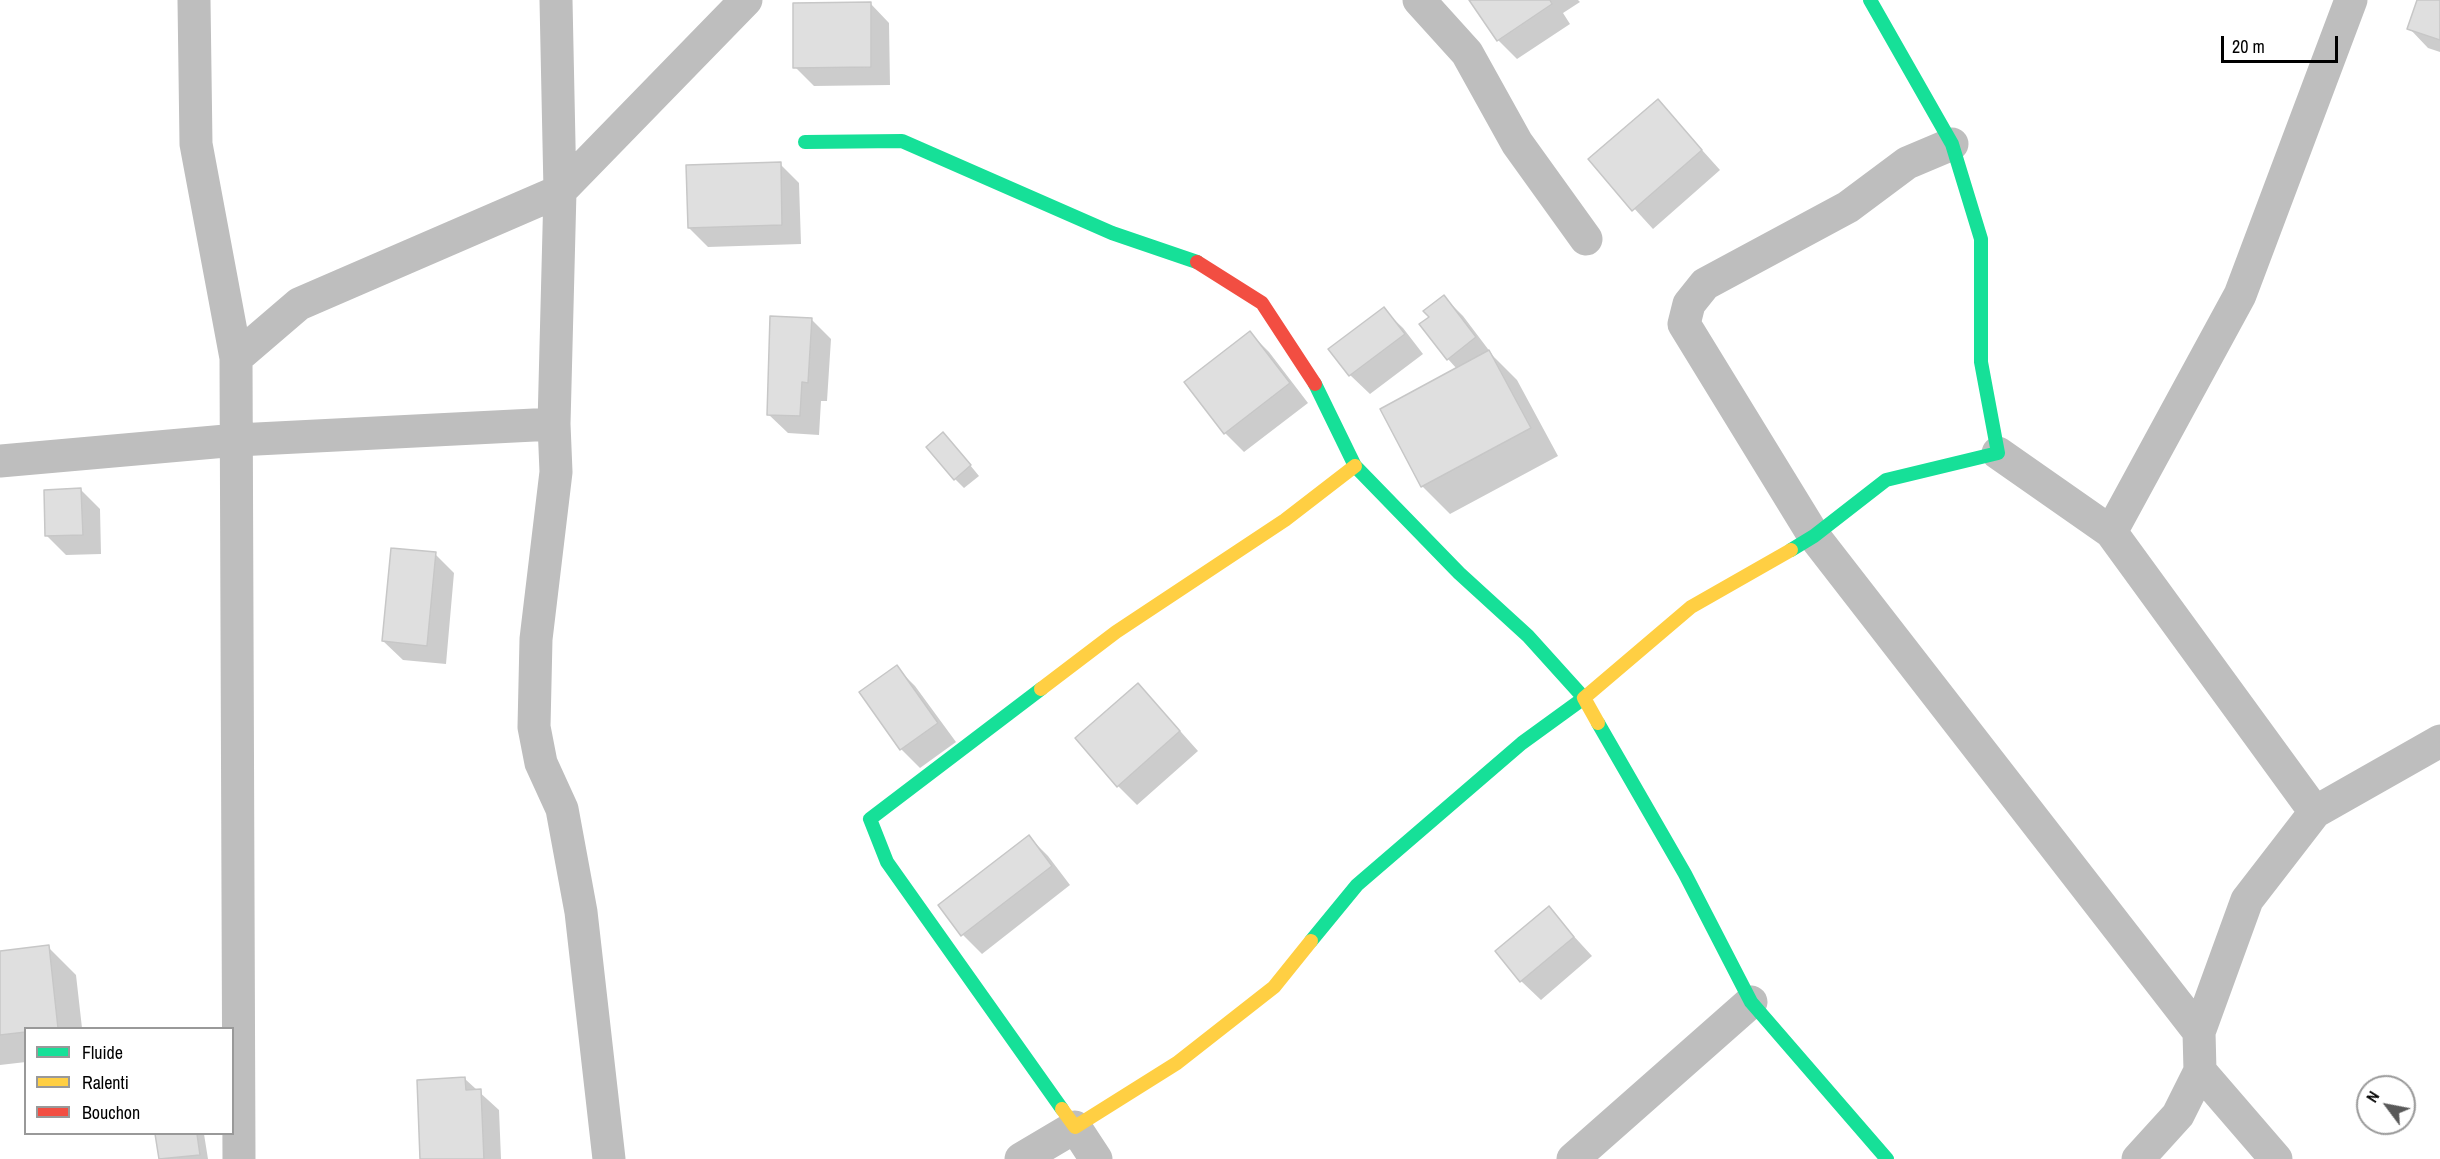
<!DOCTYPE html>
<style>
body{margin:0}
#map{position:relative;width:2440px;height:1159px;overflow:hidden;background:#fff;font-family:"Archivo Narrow",sans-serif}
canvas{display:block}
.legend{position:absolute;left:24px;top:1027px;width:210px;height:108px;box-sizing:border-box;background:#fff;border:2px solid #999;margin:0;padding:8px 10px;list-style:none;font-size:18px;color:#000}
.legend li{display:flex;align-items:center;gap:12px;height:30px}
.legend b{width:30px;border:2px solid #999}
.north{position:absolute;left:2356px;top:1075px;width:60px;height:60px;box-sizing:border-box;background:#fff;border:2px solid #999;border-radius:50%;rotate:302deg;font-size:16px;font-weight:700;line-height:24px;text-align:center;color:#000}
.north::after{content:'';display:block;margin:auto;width:21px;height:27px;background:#595959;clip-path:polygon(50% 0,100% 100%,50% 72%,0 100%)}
.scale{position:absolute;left:2221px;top:36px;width:117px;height:27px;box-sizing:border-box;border:3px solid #000;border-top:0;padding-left:8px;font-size:18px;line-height:21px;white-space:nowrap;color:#000;-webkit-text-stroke:4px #fff;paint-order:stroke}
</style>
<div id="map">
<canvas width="2440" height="1159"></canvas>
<ul class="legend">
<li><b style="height:8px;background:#16e098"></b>Fluide</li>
<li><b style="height:8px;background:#ffcf43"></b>Ralenti</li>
<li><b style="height:8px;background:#f24e42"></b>Bouchon</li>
</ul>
<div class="north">N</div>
<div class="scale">20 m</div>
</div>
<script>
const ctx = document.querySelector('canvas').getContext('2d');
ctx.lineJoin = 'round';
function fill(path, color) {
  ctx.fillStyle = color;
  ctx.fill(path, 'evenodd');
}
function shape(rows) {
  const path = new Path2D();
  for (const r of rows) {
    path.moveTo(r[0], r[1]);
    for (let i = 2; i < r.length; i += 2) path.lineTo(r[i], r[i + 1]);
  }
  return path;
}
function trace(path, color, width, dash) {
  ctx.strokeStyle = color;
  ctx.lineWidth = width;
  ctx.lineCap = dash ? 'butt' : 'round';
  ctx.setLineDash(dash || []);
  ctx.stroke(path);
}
const shadow = shape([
 [1471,0,1578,0,1580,2,1563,13,1570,24,1517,59,1498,40],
 [2419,0,2440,0,2440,52,2428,48,2409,28],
 [870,3,889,23,890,85,814,86,795,67],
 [1658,101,1720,170,1653,229,1590,160],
 [780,164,799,183,801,244,708,247,689,228],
 [1444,297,1463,316,1494,357,1517,380,1558,456,1450,514,1422,486,1457,369,1448,359,1431,318],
 [1383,309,1403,328,1423,354,1370,394,1350,375,1330,349],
 [812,320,831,339,827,401,821,401,819,435,788,433,768,414],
 [1250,333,1269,352,1308,403,1244,452,1225,433],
 [952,443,979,476,964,488,955,479],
 [81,490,100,509,101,554,66,555,47,536],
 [435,554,454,573,446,664,403,660,383,641],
 [896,667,915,686,956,742,920,768,901,749,861,692],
 [1157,705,1198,751,1137,805,1118,786],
 [1029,837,1048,856,1070,885,982,954,963,935,940,905],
 [1548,908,1592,956,1541,1000,1521,981],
 [48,947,76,975,82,1028,26,1028,26,1062,0,1065,0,952],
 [465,1079,499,1110,501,1159,422,1159],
 [157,1134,204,1134,208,1159,160,1159]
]);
const building = shape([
 [1469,0,1550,0,1552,4,1497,41,1469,0],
 [2417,0,2440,0,2440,40,2407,29,2417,0],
 [871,2,871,67,793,68,793,3,871,2],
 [1658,99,1702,150,1632,211,1588,159,1658,99],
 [781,162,782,225,688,228,686,165,781,162],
 [1444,295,1476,337,1447,360,1419,324,1429,317,1423,311,1444,295],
 [1384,307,1405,334,1349,376,1328,349,1384,307],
 [770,316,812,318,808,383,802,382,800,416,767,415,770,316],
 [1250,331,1290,383,1224,434,1184,382,1250,331],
 [1489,350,1531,428,1421,487,1380,409,1489,350],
 [943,432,971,465,954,480,926,447,943,432],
 [81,488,83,535,45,536,44,490,81,488],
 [391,548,436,552,427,646,382,641,391,548],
 [897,665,938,723,900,750,859,692,897,665],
 [1138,683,1180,731,1117,787,1075,738,1138,683],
 [1029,835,1052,866,961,936,938,905,1029,835],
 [1549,906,1574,937,1520,982,1495,951,1549,906],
 [49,945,58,1028,26,1028,26,1032,0,1035,0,951,49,945],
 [465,1077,466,1090,481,1089,484,1159,420,1159,417,1080,465,1077],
 [155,1134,197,1134,200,1155,159,1159,155,1134]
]);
const street = shape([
 [194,0,196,144,236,358],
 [556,0,560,191,554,424,556,472,536,639,534,727,541,763,562,809,581,912,609,1159],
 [1419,0,1467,53,1517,143,1586,239],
 [1952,144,1907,163,1848,207,1705,284,1689,304,1684,324,1814,536,2199,1032,2200,1071,2178,1115,2138,1159],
 [1998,453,2111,532,2315,812],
 [0,461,237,440,554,424],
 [2111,532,2240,295,2351,0],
 [2199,1032,2247,900,2315,812,2440,741],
 [2200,1071,2276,1159],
 [239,1159,236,358,299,304,560,191,746,0],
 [1021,1159,1075,1127,1096,1159],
 [1573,1159,1751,1002]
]);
const fast = shape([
 [805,142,902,141,1112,233,1197,262],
 [1791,550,1814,536,1886,480,1998,453,1981,362,1981,239,1952,144,1870,0],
 [1041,689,870,819,887,862,1062,1109],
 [1598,723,1685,874,1751,1002,1887,1159],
 [1311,941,1357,885,1522,743,1584,698,1528,636,1459,573,1355,466,1315,384]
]);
const slow = shape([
 [1041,689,1116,632,1285,520,1355,466],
 [1598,723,1584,698,1691,607,1791,550],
 [1062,1109,1075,1127,1177,1063,1274,987,1311,941]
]);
const jam = shape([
 [1197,262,1262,303,1315,384]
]);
fill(shadow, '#0003');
fill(building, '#dfdfdf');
trace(building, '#c7c7c7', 1.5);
trace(street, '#bebebe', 33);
trace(fast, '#16e098', 14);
trace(slow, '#ffcf43', 14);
trace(jam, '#f24e42', 14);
</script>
